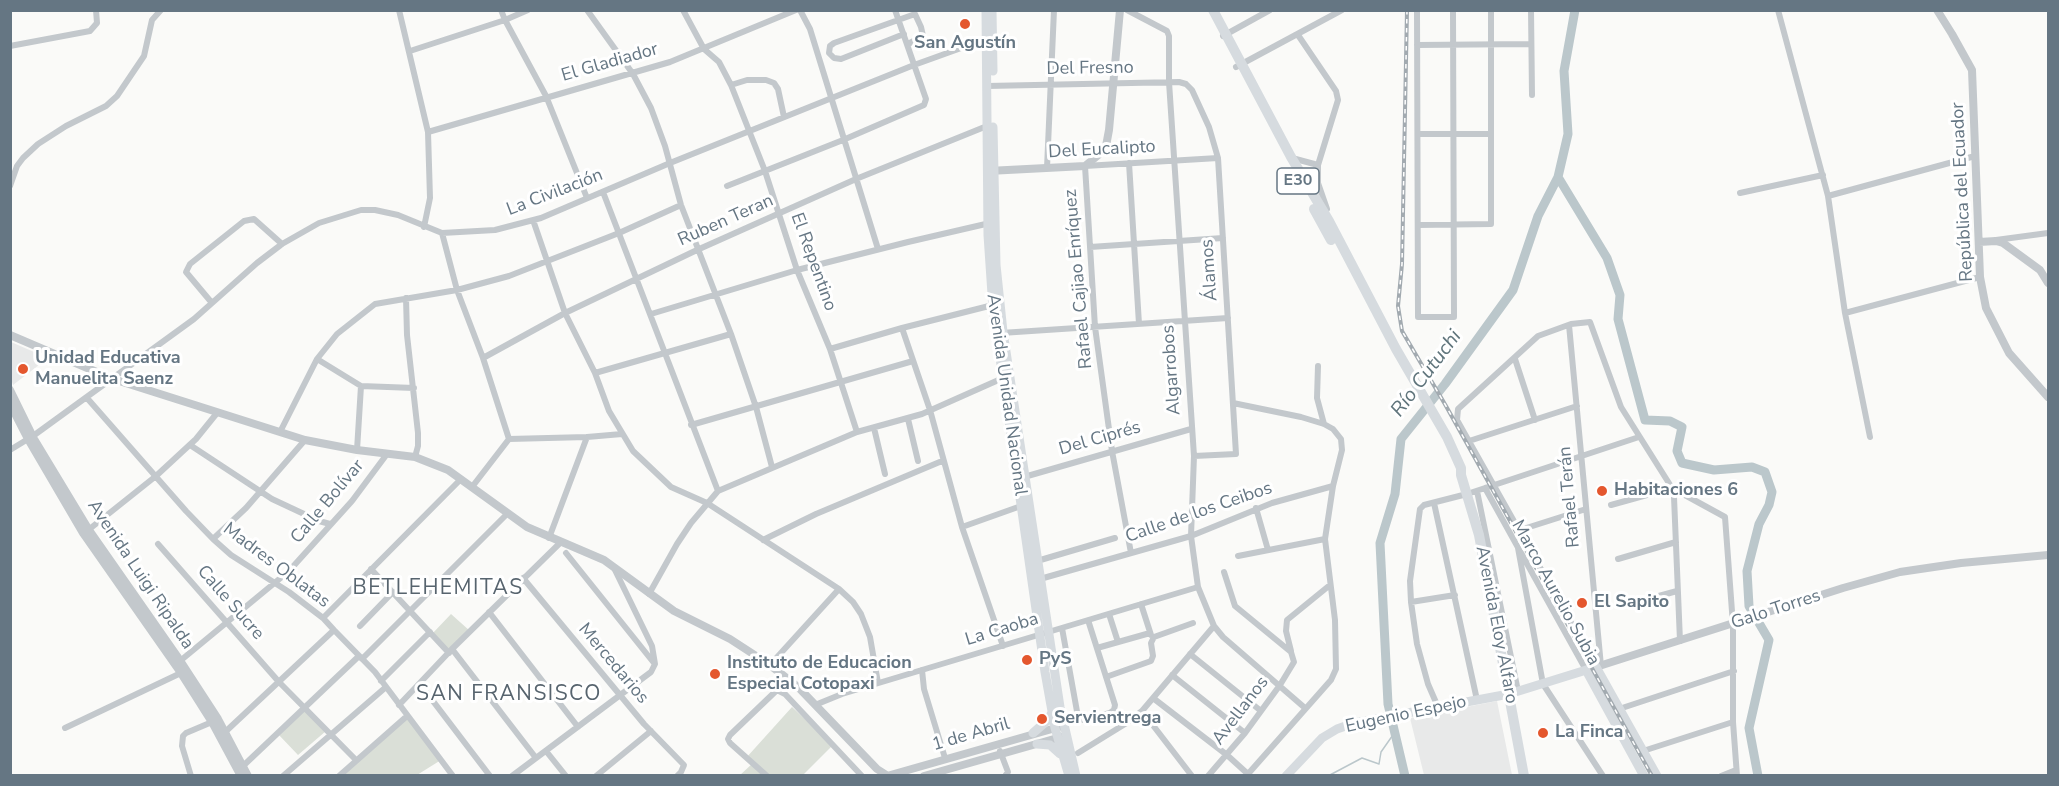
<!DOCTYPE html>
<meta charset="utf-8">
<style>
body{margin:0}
#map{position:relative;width:2059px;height:786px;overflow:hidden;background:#fafaf8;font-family:"Nunito Sans",sans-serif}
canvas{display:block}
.frame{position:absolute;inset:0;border:12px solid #657683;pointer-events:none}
</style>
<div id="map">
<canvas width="2059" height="786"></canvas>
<div class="frame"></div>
</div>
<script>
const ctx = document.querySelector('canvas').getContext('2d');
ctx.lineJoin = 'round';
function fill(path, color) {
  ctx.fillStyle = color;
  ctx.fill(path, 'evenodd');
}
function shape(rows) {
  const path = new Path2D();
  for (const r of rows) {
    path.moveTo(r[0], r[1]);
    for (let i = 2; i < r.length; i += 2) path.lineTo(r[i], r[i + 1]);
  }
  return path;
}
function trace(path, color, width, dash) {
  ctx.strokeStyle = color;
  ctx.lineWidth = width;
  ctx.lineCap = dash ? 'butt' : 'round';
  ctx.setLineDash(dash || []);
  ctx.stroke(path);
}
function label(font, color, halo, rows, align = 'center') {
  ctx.font = font + ' "Nunito Sans",sans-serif';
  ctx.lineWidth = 6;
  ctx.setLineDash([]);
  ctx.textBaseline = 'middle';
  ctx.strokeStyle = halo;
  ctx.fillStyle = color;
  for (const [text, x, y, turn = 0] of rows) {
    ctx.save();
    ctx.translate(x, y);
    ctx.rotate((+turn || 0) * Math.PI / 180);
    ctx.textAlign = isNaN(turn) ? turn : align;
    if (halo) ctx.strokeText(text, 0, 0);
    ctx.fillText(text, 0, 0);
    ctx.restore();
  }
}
const built = shape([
 [11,342,48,358,13,385,11,379],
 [1497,701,1512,775,1424,775,1410,718]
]);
const green = shape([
 [451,614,470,631,449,653,432,634],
 [792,707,833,745,803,775,739,776,753,763,746,758],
 [305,709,326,731,298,755,278,734],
 [407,716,441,760,417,775,342,776]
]);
const stream = shape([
 [1328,776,1362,758,1379,764,1381,752,1395,732]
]);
const river = shape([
 [1558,177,1607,258,1620,295,1618,319,1645,420,1670,421,1682,427,1677,451,1682,463,1714,470,1752,467,1765,472,1772,492,1769,505,1759,524,1747,571,1749,606,1769,640,1749,728,1758,776],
 [1405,776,1388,704,1380,543,1395,494,1401,439,1445,384,1513,290,1538,216,1558,177,1568,134,1564,71,1575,10]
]);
const minor = shape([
 [399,10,428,132,430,198,424,227],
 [501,10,505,20,546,96,587,198],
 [587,10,633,74,651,108,665,146,681,205,731,334,756,407,772,467],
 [683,10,704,49,719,62,731,85,765,171,797,270,830,349,857,432],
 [800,10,810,29,878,249],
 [1127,10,1167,31,1169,36,1169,82,1194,456,1191,536,1198,587,1214,626,1223,637,1305,708],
 [1417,10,1418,317,1454,317,1453,10],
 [1531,10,1532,95],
 [1778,10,1828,196,1845,313,1870,437],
 [904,34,841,59,834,58,829,53,830,46,834,43,915,14,921,27,923,36,908,44],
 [1298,35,1336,91,1338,100,1318,165,1318,183,1327,209],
 [1223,36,1270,10],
 [1417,45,1531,44],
 [10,46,90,31,97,23,96,10],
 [410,51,505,20,528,10],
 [1236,67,1342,10],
 [731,85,747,80,766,80,774,83,778,89,784,117],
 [987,86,1179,82,1186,84,1192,90,1209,127,1218,158,1236,454,1194,456],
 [428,132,670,62,796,10],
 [1418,134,1491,134],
 [1292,158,1318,165],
 [1129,163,1139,324],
 [1047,168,1054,10],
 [10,186,17,166,23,158,38,144,66,126,106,106,117,96,144,56,152,20,161,10],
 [727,186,843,140,924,105,926,99,895,10],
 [603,192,718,491],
 [1740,193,1823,175],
 [1828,196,1975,156],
 [533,220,565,313,595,373,609,411,633,451,671,487,707,503,839,589,853,602,861,614,870,637,878,683],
 [1418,225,1491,224,1491,10],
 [442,233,457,290,483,358,509,439],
 [1996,240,2048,233],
 [1090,247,1223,238],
 [406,298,407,335,418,433,418,446,415,457],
 [212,303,186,272,190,264,244,221,254,219,282,244],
 [1845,313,1980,277],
 [651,314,797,270,908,242,990,223],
 [1569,325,1601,666],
 [902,328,930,410,962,527,1003,646],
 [1001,333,1228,318],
 [830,349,902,328,993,305],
 [483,358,565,313,697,250,856,179,987,126],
 [317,359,361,386,414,388],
 [1515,359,1535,420],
 [1318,366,1317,398,1324,424],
 [595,373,731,334],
 [87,398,186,511,213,539,231,555,289,592,323,618,334,630,375,672,453,776],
 [1233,403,1301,417,1324,424,1333,429,1341,439,1342,450,1333,486,1325,539,1335,620,1336,669,1331,680,1248,774],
 [908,419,918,461],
 [691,425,913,361],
 [874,428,885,474],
 [280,432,317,359,337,334,375,304,457,290,509,276,619,233,681,205],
 [33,436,194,319,257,263,282,244,319,223,361,210,375,210,398,215,442,233,495,230,541,218,670,163,914,65,989,38],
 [1469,441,1577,406],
 [190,445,272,499,319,521,330,524],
 [10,450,28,439],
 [357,450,361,386],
 [1024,477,1191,429],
 [472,487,509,439,587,437,622,434],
 [1485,488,1586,670],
 [1672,488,1674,497,1680,641],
 [1477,491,1518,691],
 [1434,503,1477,700],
 [1611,505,1672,488],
 [1256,508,1268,550],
 [962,527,1021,506],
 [1520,530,1586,509],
 [87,531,156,476,196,439,217,413],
 [549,538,587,437],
 [213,539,246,508,305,440],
 [763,540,816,514,942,461],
 [158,544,279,682,356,760],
 [1518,548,1543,684,1603,776],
 [566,553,654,663],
 [1131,553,1112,451,1095,327,1085,166,1218,158],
 [1238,556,1325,539],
 [1618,559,1676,542],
 [1037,561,1115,538],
 [371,569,449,653],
 [523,578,644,724,684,765,681,772,677,776],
 [1040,579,1191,536,1272,503,1333,486],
 [649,594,677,544,691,523,718,491,857,432,922,414,1003,378],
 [1411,602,1455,595],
 [1141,604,1151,635],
 [1626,605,1677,591],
 [489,612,578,727],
 [1109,614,1118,642],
 [323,618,461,479],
 [360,626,393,592],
 [1062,628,1078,717,1083,720,1110,713,1114,710,1115,705,1088,620],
 [1097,648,1150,633],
 [452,649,536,758],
 [1291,651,1286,631,1287,620,1330,585],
 [1190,654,1261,711],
 [362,659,507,514],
 [180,661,289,571,352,501,387,454],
 [770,665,839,589],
 [1596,667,1457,420,1458,409,1538,336,1571,324,1590,322,1621,407,1672,488,1725,517,1733,625,1733,722,1737,776],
 [922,670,924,689,945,758],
 [1172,675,1245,733],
 [1106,677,1151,661,1153,656,1151,643,1154,637,1193,623],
 [381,681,430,632],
 [420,684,490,776],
 [1153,698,1227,755,1249,775],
 [399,705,452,649,560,543],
 [815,705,842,694,1198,587],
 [1438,707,1428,684,1417,644,1411,602,1410,581,1420,509,1424,505,1467,494,1639,437],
 [1619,709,1734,671],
 [1142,711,1192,776],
 [65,728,183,672],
 [223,734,334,630],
 [546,751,566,776],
 [1000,751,1008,772,1005,776],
 [1643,751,1733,722],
 [1078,753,1125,724,1142,711,1214,626],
 [243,766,359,656],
 [191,776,182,746,183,736,186,733,212,722],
 [283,776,386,687],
 [339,776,407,716],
 [512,776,651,672,655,664,652,646,615,570],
 [596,776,651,731],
 [767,776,730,743,728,739,730,735,777,690,785,694,862,776],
 [1208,776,1245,733,1280,685,1294,662,1291,652,1235,606,1224,572],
 [1721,776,1736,770]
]);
const tertiary = shape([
 [1937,10,1952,34,1972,70,1980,277,1986,308,2009,353,2048,397],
 [988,171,1085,166,1102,152,1106,146,1109,130,1120,10],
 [1979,242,1996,241,2003,243,2040,270,2048,283],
 [10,335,113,379,305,440,357,450,415,457,448,470,527,527,604,560,674,611,730,639,770,665,799,688,877,769,888,776],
 [10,390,34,439,89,530,177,656,218,719,248,776],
 [10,404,28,439,83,533,181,673,212,722,241,776],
 [1596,667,1843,588,1900,572,1961,563,2048,555],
 [887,776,1059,727],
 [924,776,1061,737]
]);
const secondary = shape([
 [986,10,988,235,993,309,1045,672,1055,728,1069,776],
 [992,10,993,71],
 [993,127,996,265,1003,332,1060,707,1076,776],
 [1586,670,1644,776],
 [1033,733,1049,719,1052,712],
 [1037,744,1050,745,1060,754],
 [1286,776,1322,738,1337,729,1354,723,1509,694,1596,667,1657,776]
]);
const primary = shape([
 [1213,10,1291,157,1329,221,1396,349,1447,437,1461,468,1461,475,1479,535,1524,776],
 [1314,209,1331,240]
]);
const rail = shape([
 [1407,10,1402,264,1398,306,1402,331,1446,406,1652,776]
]);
const markers = [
 [965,24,6,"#e4572e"],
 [23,369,6,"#e4572e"],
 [1602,491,6,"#e4572e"],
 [1582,603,6,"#e4572e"],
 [1027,660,6,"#e4572e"],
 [715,674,6,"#e4572e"],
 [1042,719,6,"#e4572e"],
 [1543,733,6,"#e4572e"]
];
const shields = [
 [1298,181,42]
];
const shieldNames = [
 ["E30",1298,181]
];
const poiNames = [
 ["San Agustín",965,44,"center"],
 ["Unidad Educativa",35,359],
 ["Manuelita Saenz",35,380],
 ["Habitaciones 6",1614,491],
 ["El Sapito",1594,603],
 ["PyS",1039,660],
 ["Instituto de Educacion",727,664],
 ["Especial Cotopaxi",727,685],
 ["Servientrega",1054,719],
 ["La Finca",1555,733]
];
const streetNames = [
 ["El Gladiador",610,63,-16],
 ["Del Fresno",1090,69,-1],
 ["Del Eucalipto",1102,150,-3],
 ["República del Ecuador",1963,192,-93],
 ["La Civilación",555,193,-21],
 ["Ruben Teran",726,221,-24],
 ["El Repentino",813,262,70],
 ["Álamos",1210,270,-94],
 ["Rafael Cajiao Enríquez",1079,279,-95],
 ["Algarrobos",1172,370,-94],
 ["Avenida Unidad Nacional",1006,395,82],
 ["Del Ciprés",1100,439,-16],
 ["Rafael Terán",1570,497,-95],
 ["Calle Bolívar",328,502,-50],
 ["Calle de los Ceibos",1199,513,-19],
 ["Madres Oblatas",276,566,37],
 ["Avenida Luigi Ripalda",140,575,56],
 ["Marco Aurelio Subia",1555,593,61],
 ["Calle Sucre",230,603,49],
 ["Galo Torres",1776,610,-18],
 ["Avenida Eloy Alfaro",1496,625,79],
 ["La Caoba",1002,630,-17],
 ["Mercedarios",613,664,50],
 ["Avellanos",1241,711,-53],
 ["Eugenio Espejo",1406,715,-12],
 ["1 de Abril",971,735,-16]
];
const waterNames = [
 ["Río Cutuchi",1427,374,-53]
];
const quarterNames = [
 ["BETLEHEMITAS",438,589],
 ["SAN FRANSISCO",509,695]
];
fill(built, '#e8e9e9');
fill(green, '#dadfd7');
trace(stream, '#bbc7cb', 1.5);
trace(river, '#bbc7cb', 9);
trace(minor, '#c3c8cc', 6);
trace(tertiary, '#c3c8cc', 8);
trace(secondary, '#d6dbdf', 9);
trace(primary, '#d6dbdf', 10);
trace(rail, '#a2aab0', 4);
trace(rail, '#fff', 1.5, [4.5]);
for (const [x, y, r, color] of markers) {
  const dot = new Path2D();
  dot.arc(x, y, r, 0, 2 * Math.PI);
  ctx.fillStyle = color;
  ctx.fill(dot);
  trace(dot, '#fff', 2);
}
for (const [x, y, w] of shields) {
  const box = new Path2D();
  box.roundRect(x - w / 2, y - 13, w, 26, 4.5);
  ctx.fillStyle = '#fff';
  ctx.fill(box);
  trace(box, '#657683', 1.5);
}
label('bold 16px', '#657683', null, shieldNames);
label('bold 18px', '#657683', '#fff', poiNames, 'left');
label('18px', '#657683', '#fff', streetNames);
label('italic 20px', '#60757c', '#fff', waterNames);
ctx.letterSpacing = '1.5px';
label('21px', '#57646e', '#fff', quarterNames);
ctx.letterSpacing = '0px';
</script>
